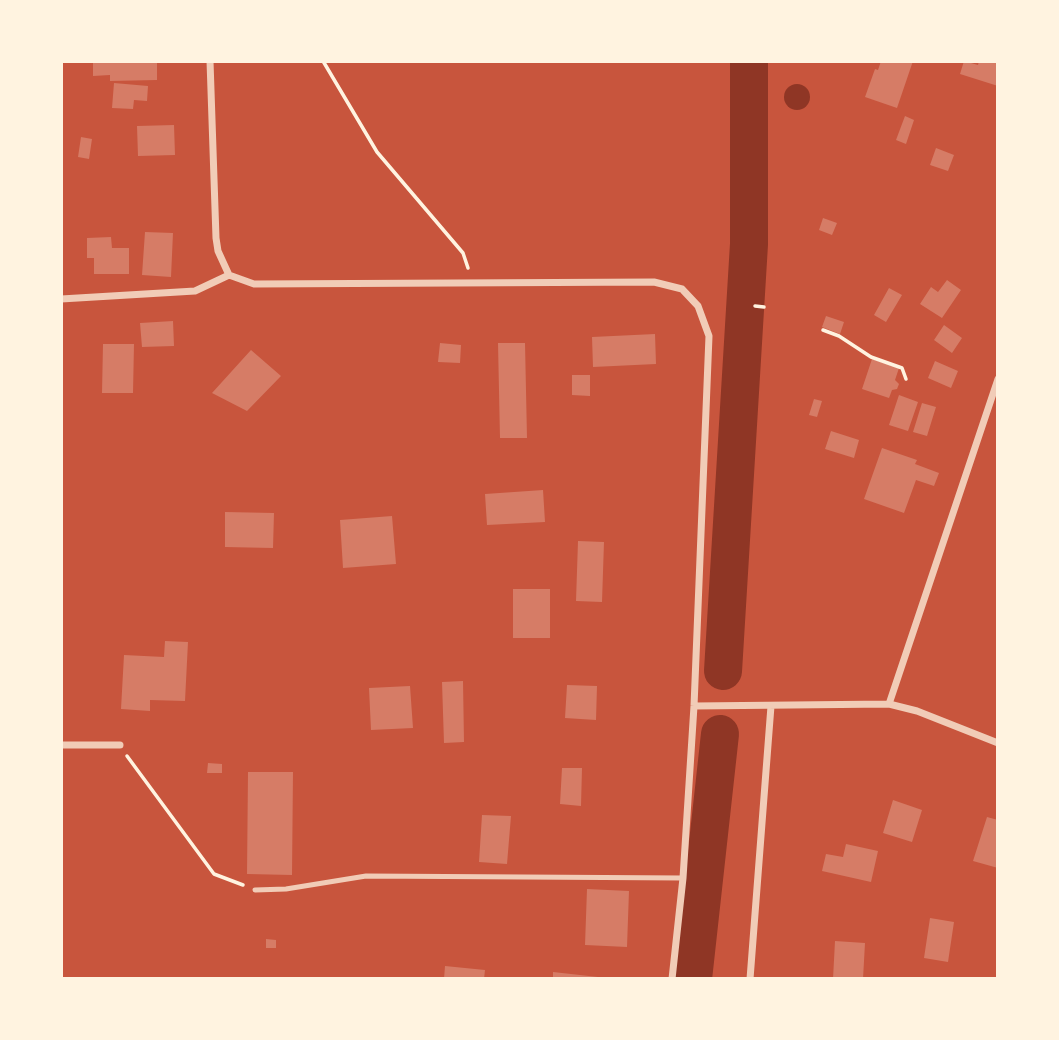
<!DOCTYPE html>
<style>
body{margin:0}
#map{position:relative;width:1059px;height:1040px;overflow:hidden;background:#c8553d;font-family:Figtree,sans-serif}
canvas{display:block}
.frame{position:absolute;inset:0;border:63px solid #fff3e0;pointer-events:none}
</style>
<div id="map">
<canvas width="1059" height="1040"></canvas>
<div class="frame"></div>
</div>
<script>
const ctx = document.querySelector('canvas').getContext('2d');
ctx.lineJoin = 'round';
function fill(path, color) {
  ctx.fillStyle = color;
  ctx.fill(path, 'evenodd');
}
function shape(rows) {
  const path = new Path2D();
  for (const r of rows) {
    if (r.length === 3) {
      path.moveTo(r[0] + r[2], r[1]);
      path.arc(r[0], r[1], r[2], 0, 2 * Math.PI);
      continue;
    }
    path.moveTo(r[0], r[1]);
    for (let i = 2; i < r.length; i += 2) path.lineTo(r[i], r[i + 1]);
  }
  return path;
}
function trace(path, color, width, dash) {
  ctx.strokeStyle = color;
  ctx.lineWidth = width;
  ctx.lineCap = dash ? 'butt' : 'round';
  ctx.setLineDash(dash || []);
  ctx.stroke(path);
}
const water = shape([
 [797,97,13]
]);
const river = shape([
 [723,671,749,244,749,61],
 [693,979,720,734]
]);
const building = shape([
 [93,61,157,61,157,80,110,81,110,75,93,76],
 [881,61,913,61,897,108,865,97,875,69,878,70],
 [964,61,978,65,979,61,998,61,998,86,960,74],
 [114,83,148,86,147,101,134,100,133,109,112,108],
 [905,116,914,120,906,144,896,140],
 [174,125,175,155,138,156,137,126],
 [81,137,92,139,89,159,78,157],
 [936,148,954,155,948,171,930,165],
 [823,218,837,223,832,235,819,230],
 [145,232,173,233,171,277,142,275],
 [111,237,112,248,129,248,129,274,94,274,94,258,87,258,87,238],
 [947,280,961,290,942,318,920,304,931,287,938,292],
 [889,288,902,295,886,322,874,315],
 [826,316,844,322,840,334,822,327],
 [173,321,174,346,142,347,140,323],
 [944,325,962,338,952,353,934,340],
 [655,334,656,364,593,367,592,337],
 [440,343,461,345,460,363,438,362],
 [498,343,525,343,527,438,500,438],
 [103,344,134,344,133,393,102,393],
 [251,350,281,376,247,411,212,393],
 [872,359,899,368,895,380,899,384,897,389,892,390,889,398,862,389],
 [935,361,958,371,951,388,928,378],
 [572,375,590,375,590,396,572,395],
 [899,395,918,402,908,431,889,425],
 [814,399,822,401,817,417,809,415],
 [922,403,936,407,927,436,913,432],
 [831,431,859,440,854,458,825,449],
 [882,448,917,460,915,464,939,473,934,486,916,480,904,513,864,499],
 [543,490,545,522,487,525,485,494],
 [225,512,274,513,273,548,225,547],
 [392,516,396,564,343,568,340,520],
 [578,541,604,542,602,602,576,601],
 [513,589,550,589,550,638,513,638],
 [165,641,188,642,185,701,150,700,150,711,121,709,124,655,164,657],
 [463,681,464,742,444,743,442,682],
 [567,685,597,686,596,720,565,718],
 [410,686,413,728,371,730,369,688],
 [208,763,222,764,222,773,207,773],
 [562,768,582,768,581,806,560,804],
 [248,772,293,772,292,875,247,874],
 [893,800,922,810,912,842,883,833],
 [482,815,511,816,507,864,479,862],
 [987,817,998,820,998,868,973,861],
 [846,844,878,851,871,882,822,871,826,854,843,857],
 [587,889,629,891,627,947,585,945],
 [930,918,954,922,948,962,924,958],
 [266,939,276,940,276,948,266,948],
 [835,941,865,943,863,979,833,979],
 [445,966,485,970,484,979,444,979],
 [553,972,598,977,598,979,553,979]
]);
const path = shape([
 [323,61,377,152,463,253,468,268],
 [755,306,764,307],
 [823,330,839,336,871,357,902,368,906,379],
 [127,756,214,874,243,885]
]);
const service = shape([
 [255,890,286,889,366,876,683,878]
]);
const minor = shape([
 [210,61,216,238,218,251,229,275],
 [229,275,254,284,654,282,682,289,698,306,709,336,694,706,683,878,672,979],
 [61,299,195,291,229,275],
 [889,704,998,379],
 [694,706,889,704,917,711,998,743],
 [61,745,120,745],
 [750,979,771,706]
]);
fill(water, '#8f3625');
trace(river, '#8f3625', 38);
fill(building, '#d67c66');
trace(path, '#fff3e0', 3.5);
trace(service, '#f1ccb7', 5);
trace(minor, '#f1ccb7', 7);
</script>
